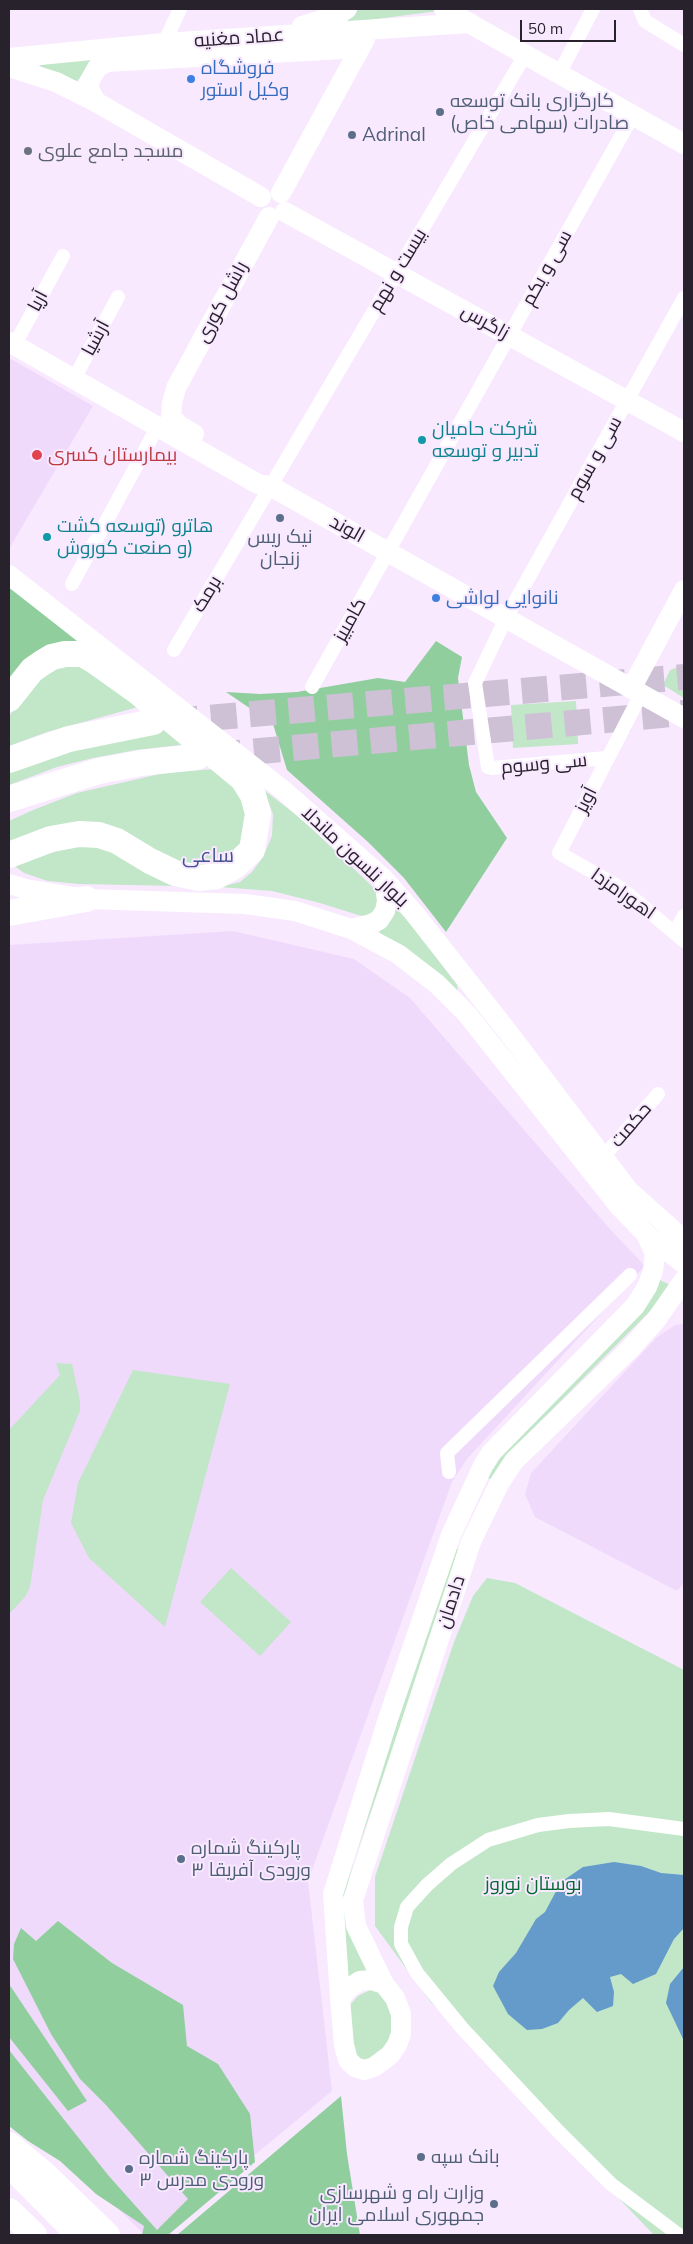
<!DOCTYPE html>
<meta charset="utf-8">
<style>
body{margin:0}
#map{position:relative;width:693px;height:2244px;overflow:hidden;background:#f8e9ff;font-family:Mulish,sans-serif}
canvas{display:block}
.frame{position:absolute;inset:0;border:10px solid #28222c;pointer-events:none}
.scale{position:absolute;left:520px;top:20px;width:96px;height:22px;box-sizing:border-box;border:2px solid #28222c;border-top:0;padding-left:6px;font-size:15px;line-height:18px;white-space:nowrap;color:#28222c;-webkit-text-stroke:4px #f8e9ff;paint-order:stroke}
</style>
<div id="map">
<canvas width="693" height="2244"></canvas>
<div class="frame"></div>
<div class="scale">50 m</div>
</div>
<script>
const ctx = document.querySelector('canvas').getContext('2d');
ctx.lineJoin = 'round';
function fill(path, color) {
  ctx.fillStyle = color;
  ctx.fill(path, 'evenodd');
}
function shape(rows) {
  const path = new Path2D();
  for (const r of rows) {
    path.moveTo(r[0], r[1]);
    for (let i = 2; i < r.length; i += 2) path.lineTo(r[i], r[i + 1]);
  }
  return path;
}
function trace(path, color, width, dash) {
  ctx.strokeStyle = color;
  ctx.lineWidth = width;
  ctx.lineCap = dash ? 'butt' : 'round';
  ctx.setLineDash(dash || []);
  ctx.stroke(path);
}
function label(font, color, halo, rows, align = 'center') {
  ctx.font = font + ' Mulish,Cairo,sans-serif';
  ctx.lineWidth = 4;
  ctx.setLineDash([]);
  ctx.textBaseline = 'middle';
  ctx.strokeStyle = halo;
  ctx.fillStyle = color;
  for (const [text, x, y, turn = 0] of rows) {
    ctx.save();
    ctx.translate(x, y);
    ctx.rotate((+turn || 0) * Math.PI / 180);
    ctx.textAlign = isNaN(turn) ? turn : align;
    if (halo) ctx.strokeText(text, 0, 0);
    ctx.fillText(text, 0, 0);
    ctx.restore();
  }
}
const built = shape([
 [11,359,93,406,9,549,9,364],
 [233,931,354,959,410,998,609,1228,645,1266,479,1446,467,1459,452,1482,308,1881,332,2091,158,2235,145,2235,9,2102,9,945],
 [684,1324,684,1583,677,1591,535,1517,525,1494,531,1473,657,1337,675,1325]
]);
const green = shape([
 [358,9,434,9,438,11,346,23],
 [101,56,75,83,41,69,40,64],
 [77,664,138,707,47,732,9,746,9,717,24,692,51,670],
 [684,665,684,698,663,685,670,670],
 [576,701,578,744,513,748,511,705],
 [165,728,189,744,136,750,93,758,57,767,9,785,9,770,73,747],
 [214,769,224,773,251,811,238,850,212,867,181,864,130,838,9,845,9,821,33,810,77,793,164,773],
 [264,790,304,821,377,891,382,905,368,918,320,903,272,891,220,887,240,882,252,872,263,857,272,836,273,814],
 [94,843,178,886,79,884,48,881,24,873,9,862],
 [393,901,457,985,458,993,382,936,379,931,388,925],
 [658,1279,672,1286,658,1303,513,1449,491,1479,487,1478,508,1446],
 [56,1363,72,1364,80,1401,80,1411,43,1500,30,1587,25,1597,9,1614,9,1430,60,1375],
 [133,1370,230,1384,165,1627,89,1558,71,1523,78,1483],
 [454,1547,458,1549,441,1610,354,1860,346,1891,374,1974,348,1980,340,1900,345,1875],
 [231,1568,291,1622,260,1656,200,1602],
 [487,1578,515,1583,684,1670,684,2235,654,2235,430,2001,375,1926,375,1877,454,1642,473,1596],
 [370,1990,382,1993,395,2021,392,2039,371,2062,354,2057,350,2005,358,1996]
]);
const forest = shape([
 [9,587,90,649,9,688],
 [436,641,462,657,458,678,469,765,476,792,507,838,446,932,404,878,368,842,287,770,273,724,226,692,260,694,297,692,378,678,405,682],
 [58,1921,112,1963,183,2005,187,2046,218,2064,250,2114,255,2162,168,2235,142,2235,144,2226,96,2194,60,2161,28,2141,9,2126,9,2050,108,2175,157,2230,188,2199,106,2105,80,2079,51,2034,13,1959,14,1944,21,1928,36,1941],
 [9,1984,87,2101,68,2111,9,2037],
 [341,2096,347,2154,360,2235,177,2235]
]);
const water = shape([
 [614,1862,641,1866,661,1873,684,1875,684,1928,674,1939,656,1974,633,1984,621,1974,610,1977,614,1992,613,2006,597,2012,583,1998,569,2010,558,2023,542,2029,527,2030,508,2014,493,1986,499,1972,516,1953,536,1919,545,1912,561,1882,583,1867],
 [684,1967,684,2041,666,2003,670,1984]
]);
const highwayTunnel = shape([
 [172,721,684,677],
 [215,755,684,713]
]);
const street = shape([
 [640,9,645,21,684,45],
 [164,43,180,9],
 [559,74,593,9],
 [14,346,63,256],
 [74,379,118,297],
 [72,584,158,426],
 [174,650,525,55],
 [312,687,633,115],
 [641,694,559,853,621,888,684,941],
 [607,758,492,768,488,767,475,683,506,618,684,298],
 [675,932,684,916],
 [604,1156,658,1094],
 [449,1472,447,1453,630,1275],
 [679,2235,611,2184,558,2131,462,2028,417,1973,401,1944,401,1927,407,1907,427,1885,451,1864,488,1840,538,1825,569,1821,609,1819,684,1829]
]);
const secondary = shape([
 [444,9,684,144],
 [302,26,334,16,347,9],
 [9,58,164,43,470,23],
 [9,67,56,82,96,102,261,197],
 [96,102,89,89,89,82,97,68,107,62,360,48],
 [281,193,365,39],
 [285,212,684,432],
 [9,342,258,484,270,486,684,718],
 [194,434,180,426,171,417,172,403,176,388,269,217],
 [9,575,283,790,384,879,414,913,504,1027,629,1191,684,1240],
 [631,689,684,590],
 [9,884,26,889,86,899,245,904,295,911,351,929,398,954,437,984,467,1014,619,1206,646,1234,684,1264],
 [351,929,371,924,379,920,385,911,387,901,384,879],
 [371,1980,384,1984,395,1998,401,2014,401,2034,397,2045,390,2055,374,2067,364,2070,355,2067,348,2060,344,2045,340,1998,349,1988,360,1981,371,1980],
 [384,1984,356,1926,353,1900,471,1542,499,1484,514,1461,630,1349,656,1320,684,1280],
 [340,1998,333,1894,388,1719,451,1535,483,1466,491,1453,635,1306,647,1287,653,1271,655,1254,646,1234]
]);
const highway = shape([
 [9,699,32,670,42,663,52,657,65,654,83,654,93,660,138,692,243,779,253,795,258,814,252,850,235,866,217,876,199,878,175,873,150,861,117,841,99,835,79,834,51,839,9,855],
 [9,760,69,739,153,722],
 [9,799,99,771,141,763,197,757],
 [9,913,86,899],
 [9,2145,44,2174,107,2235],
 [9,2164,79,2235],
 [9,2211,34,2235]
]);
const markers = [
 [191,79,5,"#3f7fe0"],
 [440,112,5,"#5c6f8a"],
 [352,135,5,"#5c6f8a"],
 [28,151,5,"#6b7280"],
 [422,440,5,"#0f9aa8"],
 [37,455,6,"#e0444e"],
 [280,518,5,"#5c6f8a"],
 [47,537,5,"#0f9aa8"],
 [436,598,5,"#3f7fe0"],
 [181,1859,5,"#5c6f8a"],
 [421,2157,5,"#5c6f8a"],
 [129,2169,5,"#5c6f8a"],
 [494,2204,5,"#5c6f8a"]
];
const streetNames = [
 ["عماد مغنیه",239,38,-4],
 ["سی و یکم",547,268,-61],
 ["بیست و نهم",398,270,-59],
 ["آریا",38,301,-62],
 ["راشل کوری",222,302,-62],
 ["زاگرس",485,322,29],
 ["آرشیا",96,338,-62],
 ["سی و سوم",595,458,-61],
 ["الوند",347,529,29],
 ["برمک",207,594,-59],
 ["کامبیز",350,620,-61],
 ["سی وسوم",544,764,-5],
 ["آویز",586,800,-63],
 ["بلوار نلسون ماندلا",355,857,43],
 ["اهورامزدا",623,894,35],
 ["حکمت",631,1125,-49],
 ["دادمان",451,1602,-72]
];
const shopNames = [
 ["فروشگاه",201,68],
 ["وکیل استور",201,90],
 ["نانوایی لواشی",446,598]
];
const serviceNames = [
 ["کارگزاری بانک توسعه",450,101],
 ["صادرات (سهامی خاص)",450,123],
 ["Adrinal",362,135],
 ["نیک ریس",280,537,"center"],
 ["زنجان",280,559,"center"],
 ["پارکینگ شماره",191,1848],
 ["۳ ورودی آفریقا",191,1870],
 ["بانک سپه",431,2157],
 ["پارکینگ شماره",139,2158],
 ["۳ ورودی مدرس",139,2180],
 ["وزارت راه و شهرسازی",484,2193,"right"],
 ["جمهوری اسلامی ایران",484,2215,"right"]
];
const worshipNames = [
 ["مسجد جامع علوی",38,151]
];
const cultureNames = [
 ["شرکت حامیان",432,429],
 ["تدبیر و توسعه",432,451],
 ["هاترو (توسعه کشت",57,526],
 ["و صنعت کوروش)",57,548]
];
const healthNames = [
 ["بیمارستان کسری",48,455]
];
const parkNames = [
 ["بوستان نوروز",533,1884]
];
const neighbourhoodNames = [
 ["ساعی",208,856]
];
fill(built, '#f0dafb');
fill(green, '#c1e6c8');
fill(forest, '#90ce9e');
fill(water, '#649bcb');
trace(highwayTunnel, '#cec1d5', 26, [26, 13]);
trace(street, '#fff', 14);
trace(secondary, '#fff', 20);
trace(highway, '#fff', 26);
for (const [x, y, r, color] of markers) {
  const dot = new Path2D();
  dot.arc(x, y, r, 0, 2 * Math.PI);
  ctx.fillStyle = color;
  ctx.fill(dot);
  trace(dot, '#f8e9ff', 2);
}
label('19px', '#28222c', '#f8e9ff', streetNames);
label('19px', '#366cbe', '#f8e9ff', shopNames, 'left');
label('19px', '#4e5e75', '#f8e9ff', serviceNames, 'left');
label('19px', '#5b616d', '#f8e9ff', worshipNames, 'left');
label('19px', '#0d838f', '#f8e9ff', cultureNames, 'left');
label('19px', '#be3a42', '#f8e9ff', healthNames, 'left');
label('19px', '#046930', '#f8e9ff', parkNames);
label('20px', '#43538f', '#f8e9ff', neighbourhoodNames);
</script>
